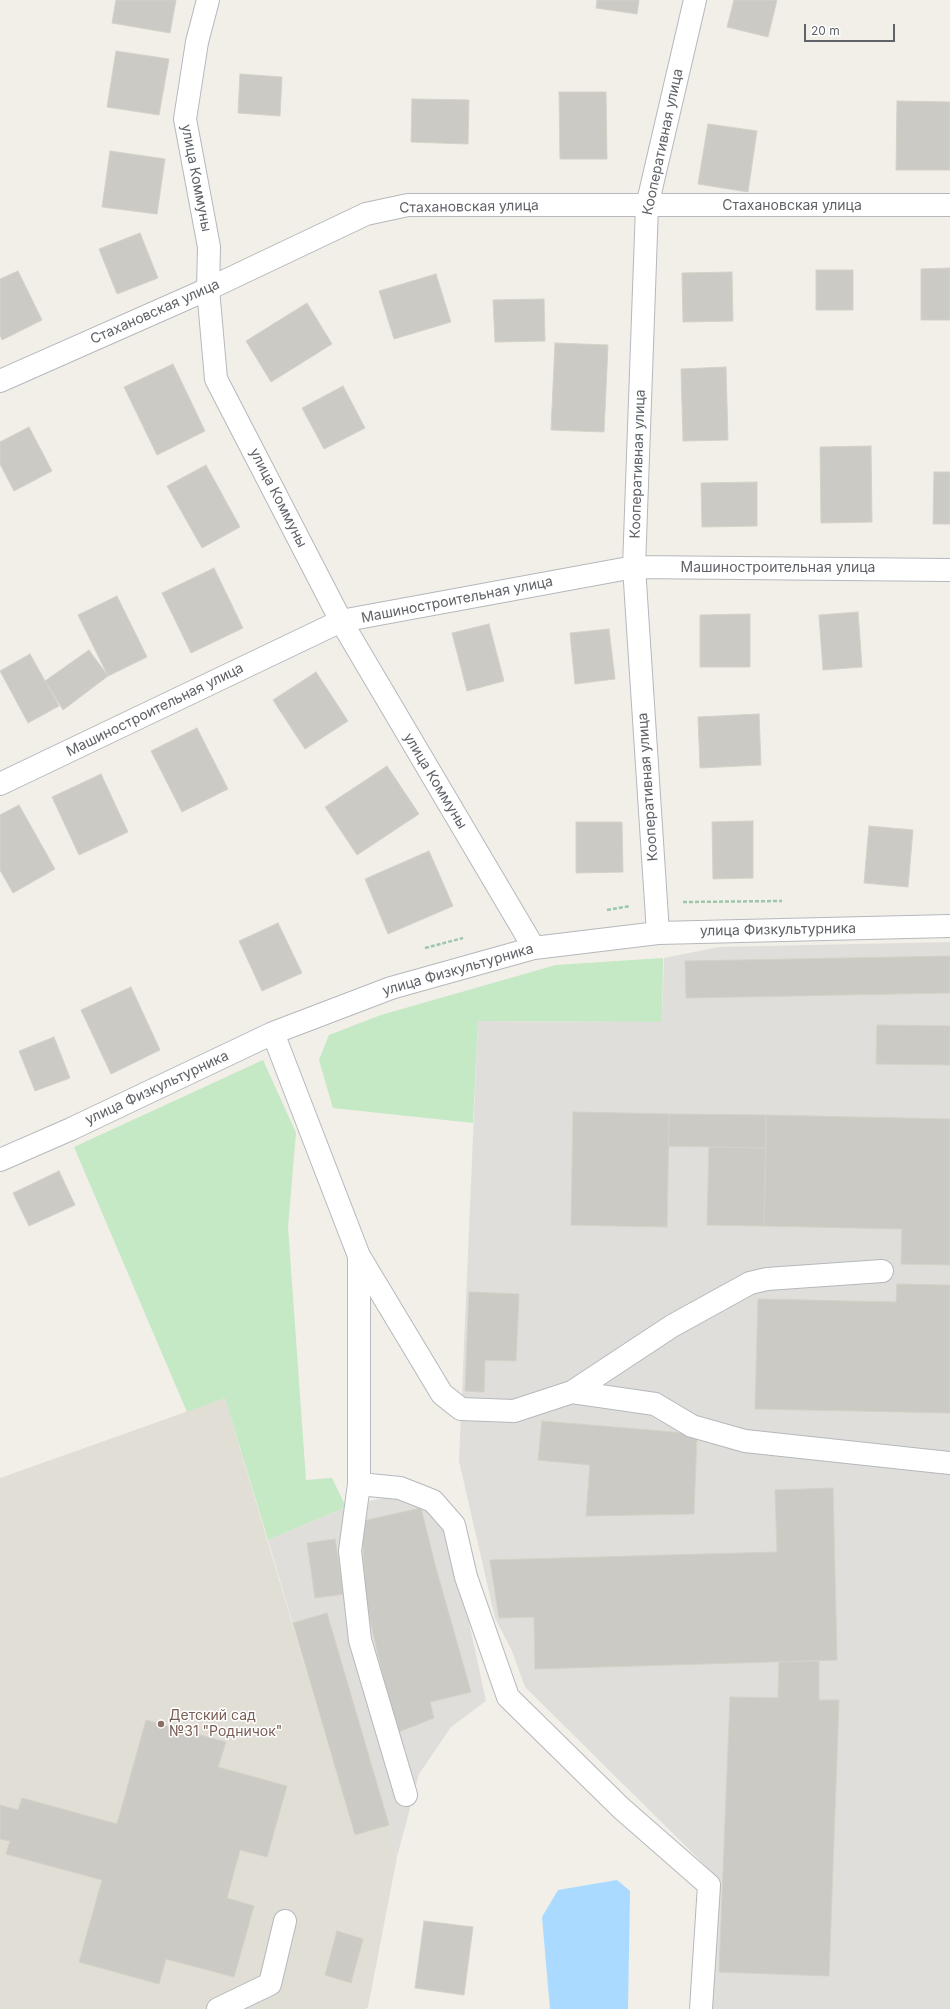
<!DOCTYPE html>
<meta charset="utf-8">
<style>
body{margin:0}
#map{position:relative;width:950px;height:2009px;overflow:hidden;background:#f1efe8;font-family:Inter,sans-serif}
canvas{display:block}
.scale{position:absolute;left:804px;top:24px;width:91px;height:18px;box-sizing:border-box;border:2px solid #5f6368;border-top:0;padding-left:5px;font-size:12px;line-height:14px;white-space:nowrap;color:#5f6368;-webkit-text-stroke:3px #fff;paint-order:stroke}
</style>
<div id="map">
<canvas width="950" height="2009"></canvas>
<div class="scale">20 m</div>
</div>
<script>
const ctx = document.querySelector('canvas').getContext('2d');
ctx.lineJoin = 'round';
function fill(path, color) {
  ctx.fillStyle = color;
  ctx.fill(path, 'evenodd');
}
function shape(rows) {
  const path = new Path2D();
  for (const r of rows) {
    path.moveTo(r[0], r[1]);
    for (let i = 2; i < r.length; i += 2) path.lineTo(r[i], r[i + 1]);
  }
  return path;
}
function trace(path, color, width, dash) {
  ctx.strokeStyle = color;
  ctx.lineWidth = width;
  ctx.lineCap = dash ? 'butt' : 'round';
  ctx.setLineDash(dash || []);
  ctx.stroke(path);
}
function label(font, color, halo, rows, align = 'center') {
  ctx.font = font + ' Inter,sans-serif';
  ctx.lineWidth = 3;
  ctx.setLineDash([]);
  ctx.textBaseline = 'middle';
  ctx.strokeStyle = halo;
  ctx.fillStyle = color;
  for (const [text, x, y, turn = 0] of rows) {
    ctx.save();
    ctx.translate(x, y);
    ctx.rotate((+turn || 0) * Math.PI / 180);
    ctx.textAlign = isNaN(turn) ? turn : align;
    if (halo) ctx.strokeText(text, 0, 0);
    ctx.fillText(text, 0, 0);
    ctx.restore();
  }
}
const industrial = shape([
 [950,942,950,2009,712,2009,720,1880,525,1687,512,1651,495,1618,459,1461,478,1021,662,1022,664,958,719,947],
 [407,1492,449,1529,486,1701,451,1727,419,1774,397,1857,389,1825,355,1835,268,1540,346,1507]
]);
const education = shape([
 [225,1398,355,1835,389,1825,397,1857,368,2007,365,2009,0,2009,0,1478]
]);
const green = shape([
 [663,958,662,1022,478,1021,473,1123,333,1108,319,1060,329,1035,381,1015,556,965],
 [263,1060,296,1133,288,1227,306,1480,332,1478,346,1507,268,1540,225,1398,187,1412,74,1147]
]);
const water = shape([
 [617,1880,630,1891,628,2009,550,2009,542,1917,558,1890]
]);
const building = shape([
 [116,0,176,0,170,33,112,23,116,0],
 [597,0,639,0,637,14,596,8,597,0],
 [734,0,777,0,768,37,727,27,734,0],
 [116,51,169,59,159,115,107,107,116,51],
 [240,74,282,77,280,116,238,113,240,74],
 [559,92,606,92,607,159,560,159,559,92],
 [412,99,469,100,468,144,411,142,412,99],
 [897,101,950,102,950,170,896,170,897,101],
 [708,124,757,131,748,192,698,184,708,124],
 [110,151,165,159,157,214,102,207,110,151],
 [140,233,158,278,117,294,99,249,140,233],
 [950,268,950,320,921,320,921,269,950,268],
 [816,270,853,270,853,310,816,310,816,270],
 [18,271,42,320,2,340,0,335,0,279,18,271],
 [732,272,733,321,683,322,682,273,732,272],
 [436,274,451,322,394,339,379,291,436,274],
 [544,299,545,341,495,342,493,300,544,299],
 [307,303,332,344,271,382,246,341,307,303],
 [555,343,608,345,604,432,551,430,555,343],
 [173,364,205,431,157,455,124,387,173,364],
 [726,367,728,440,683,441,681,369,726,367],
 [343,386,365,428,324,449,302,408,343,386],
 [29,427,52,471,14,491,0,464,0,442,29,427],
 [871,446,872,522,821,523,820,447,871,446],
 [206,465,240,527,202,548,167,486,206,465],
 [934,472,950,472,950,524,933,524,934,472],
 [757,482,757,526,702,527,701,483,757,482],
 [214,568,243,628,191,653,162,593,214,568],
 [117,596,147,657,108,676,78,615,117,596],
 [858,612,862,667,823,670,819,615,858,612],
 [750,614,750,667,700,667,700,615,750,614],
 [489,624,504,681,467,691,452,633,489,624],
 [609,629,615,679,575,684,570,633,609,629],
 [89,650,108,676,63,710,45,681,89,650],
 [30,654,59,706,28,723,0,671,30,654],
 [316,672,348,721,305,749,273,700,316,672],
 [759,714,761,765,700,768,698,717,759,714],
 [197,728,228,789,182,812,151,751,197,728],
 [387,766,419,814,357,855,325,807,387,766],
 [101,774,128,832,79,855,52,797,101,774],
 [19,805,55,869,13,893,0,870,0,815,19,805],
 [753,821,753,878,713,879,712,822,753,821],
 [576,822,622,822,623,872,576,873,576,822],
 [869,826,913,830,908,887,864,883,869,826],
 [429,851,453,906,388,934,365,879,429,851],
 [278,923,302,973,262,991,239,941,278,923],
 [950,956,950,993,686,998,685,961,950,956],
 [131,987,160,1050,111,1074,81,1010,131,987],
 [877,1025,950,1026,950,1065,876,1064,877,1025],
 [54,1037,70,1078,35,1091,19,1051,54,1037],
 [573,1112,669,1114,667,1227,571,1225,573,1112],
 [669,1114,766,1115,766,1148,668,1146,669,1114],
 [766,1115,950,1119,950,1265,901,1264,902,1229,764,1226,766,1115],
 [709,1147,766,1148,764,1226,707,1225,709,1147],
 [59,1171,75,1205,29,1226,13,1193,59,1171],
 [897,1284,950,1285,950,1413,755,1409,758,1299,896,1302,897,1284],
 [469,1292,519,1294,516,1361,485,1360,484,1392,465,1391,469,1292],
 [542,1421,697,1434,694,1514,586,1516,590,1465,538,1460,542,1421],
 [833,1488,837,1660,535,1669,534,1617,499,1618,490,1560,777,1552,775,1490,833,1488],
 [421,1508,436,1568,471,1692,430,1702,434,1718,396,1733,365,1598,362,1521,421,1508],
 [335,1539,344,1594,315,1598,307,1543,335,1539],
 [327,1613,389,1825,355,1835,293,1623,327,1613],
 [819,1661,819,1700,839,1700,829,1976,719,1972,730,1697,778,1698,779,1662,819,1661],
 [146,1720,226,1742,218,1767,287,1786,267,1857,240,1850,227,1898,254,1906,234,1977,166,1959,159,1984,79,1962,102,1880,6,1854,10,1841,0,1839,0,1805,18,1810,22,1798,117,1824,146,1720],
 [424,1921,473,1927,464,1995,415,1988,424,1921],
 [337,1931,363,1939,351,1983,325,1975,337,1931]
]);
const path = shape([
 [683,902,782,901],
 [607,910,630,906],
 [425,948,463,938]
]);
const minor = shape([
 [208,0,197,42,185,119,209,247,208,289,216,379,341,621,534,948],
 [0,381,208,289,366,214,408,205,950,205],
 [0,784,341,621,634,567,950,570],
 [658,933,634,567,647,206,695,0],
 [273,1033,359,1256,442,1394,461,1409,514,1411,572,1392,655,1404,692,1426,745,1441,950,1463],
 [0,1160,71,1129,273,1033,391,988,534,948,658,933,950,926],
 [359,1256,359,1484,350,1551,360,1640,406,1795],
 [572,1392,672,1326,750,1283,767,1279,882,1271],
 [359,1484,400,1488,433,1501,454,1525,466,1577,508,1697,621,1808,709,1885,701,2009],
 [218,2009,270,1984,285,1921]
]);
const markers = [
 [161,1724,4,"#8d6e63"]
];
const streetNames = [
 ["Кооперативная улица",663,142,-78],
 ["улица Коммуны",196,178,79],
 ["Стахановская улица",792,206],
 ["Стахановская улица",469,207,-1],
 ["Стахановская улица",155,312,-24],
 ["Кооперативная улица",638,464,-88],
 ["улица Коммуны",278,498,63],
 ["Машиностроительная улица",778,568],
 ["Машиностроительная улица",457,600,-11],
 ["Машиностроительная улица",155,710,-26],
 ["улица Коммуны",435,781,59],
 ["Кооперативная улица",648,787,-94],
 ["улица Физкультурника",778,930,-1],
 ["улица Физкультурника",458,970,-16],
 ["улица Физкультурника",157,1088,-25]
];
const educationNames = [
 ["Детский сад",169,1716],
 ["№31 \"Родничок\"",169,1732]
];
fill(industrial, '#e0deda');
fill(education, '#e1ded6');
fill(green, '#c5e8c5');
fill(water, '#aadaff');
fill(building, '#cccac5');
trace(building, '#d6d1c6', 1);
trace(minor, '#b5b8bc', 24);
trace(path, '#9cc7a9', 2.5, [4, 2]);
trace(minor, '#fff', 22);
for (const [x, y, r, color] of markers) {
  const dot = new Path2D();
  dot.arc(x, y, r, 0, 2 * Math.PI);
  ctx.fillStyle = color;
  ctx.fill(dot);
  trace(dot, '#fff', 1.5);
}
label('14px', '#5f6368', '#fff', streetNames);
label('14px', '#785e54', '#fff', educationNames, 'left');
</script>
